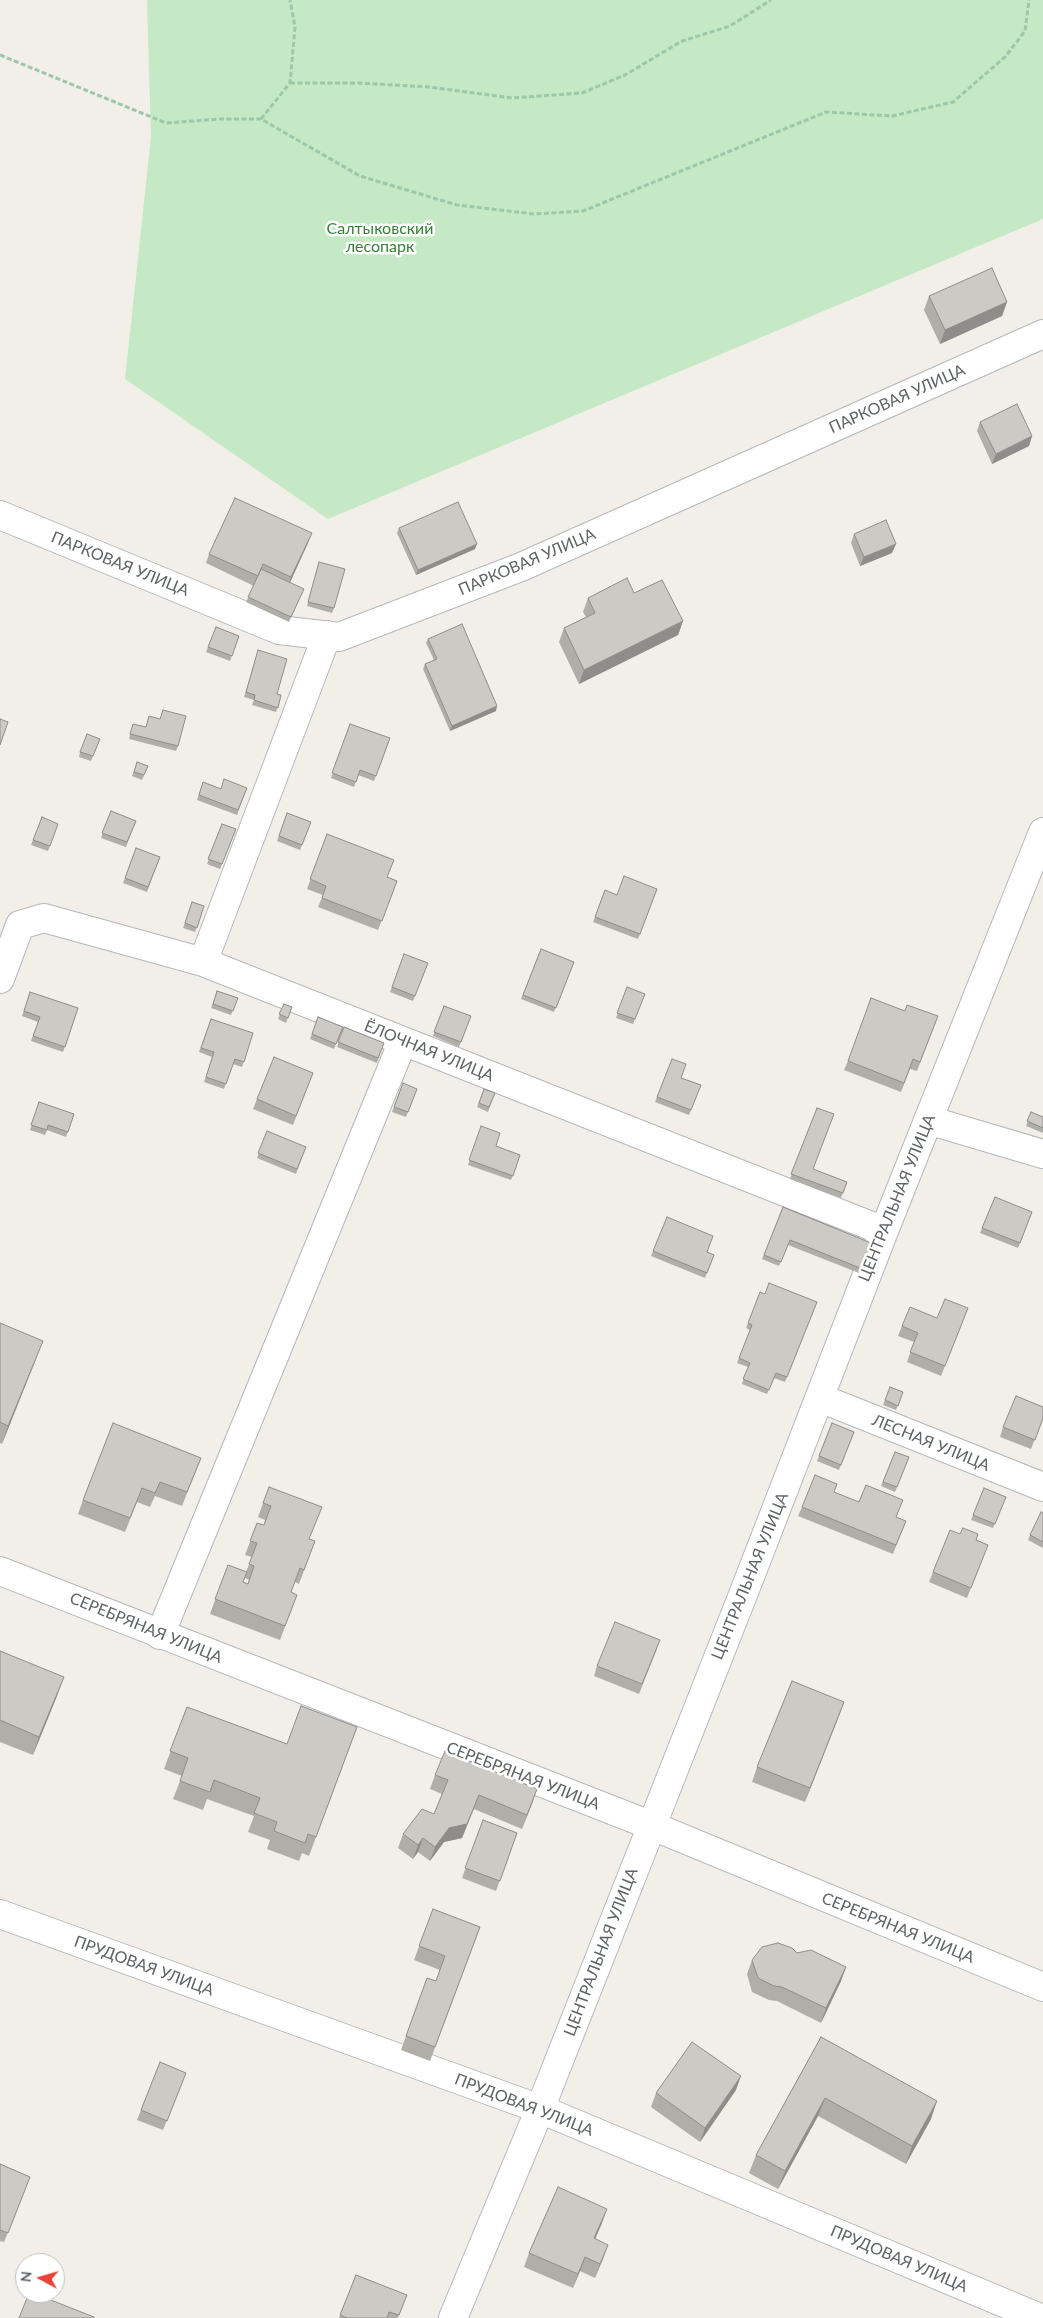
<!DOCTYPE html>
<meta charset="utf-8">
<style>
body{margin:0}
#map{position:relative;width:1043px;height:2318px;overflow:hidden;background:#f1efe8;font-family:Lato,sans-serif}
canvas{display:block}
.north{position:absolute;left:15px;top:2253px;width:50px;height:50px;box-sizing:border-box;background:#fff;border:1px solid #bfc1c3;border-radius:50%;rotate:276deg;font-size:14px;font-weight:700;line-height:20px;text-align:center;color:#5f6368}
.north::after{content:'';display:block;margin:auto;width:18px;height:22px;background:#ea4335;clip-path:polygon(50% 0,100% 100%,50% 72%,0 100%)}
</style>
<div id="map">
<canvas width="1043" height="2318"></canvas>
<div class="north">N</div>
</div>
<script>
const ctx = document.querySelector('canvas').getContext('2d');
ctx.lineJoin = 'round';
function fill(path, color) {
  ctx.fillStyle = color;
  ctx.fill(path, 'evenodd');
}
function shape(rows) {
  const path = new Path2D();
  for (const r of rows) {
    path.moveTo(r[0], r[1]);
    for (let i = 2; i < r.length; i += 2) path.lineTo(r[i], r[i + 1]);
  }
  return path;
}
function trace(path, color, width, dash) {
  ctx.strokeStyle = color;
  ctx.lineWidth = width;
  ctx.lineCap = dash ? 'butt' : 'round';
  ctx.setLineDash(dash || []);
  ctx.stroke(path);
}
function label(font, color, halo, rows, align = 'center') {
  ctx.font = font + ' Lato,sans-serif';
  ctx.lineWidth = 5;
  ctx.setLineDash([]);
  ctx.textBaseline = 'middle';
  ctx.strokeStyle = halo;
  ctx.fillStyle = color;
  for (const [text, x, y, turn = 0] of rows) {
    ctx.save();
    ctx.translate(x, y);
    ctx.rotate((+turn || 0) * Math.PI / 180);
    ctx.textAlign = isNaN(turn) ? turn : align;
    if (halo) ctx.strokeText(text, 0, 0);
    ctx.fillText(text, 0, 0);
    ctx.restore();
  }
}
const green = shape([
 [147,0,1043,0,1043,219,328,519,125,379,151,137]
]);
const path = shape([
 [0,55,166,123,220,119,261,119,360,176,457,205,534,214,583,211,826,112,892,116,953,102,1005,57,1025,31,1029,0],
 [290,83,359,83,429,87,512,98,582,93,625,75,682,41,730,26,771,0],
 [261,119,290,83,295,27,290,0]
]);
const street = shape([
 [0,515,279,630,339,637,521,567,1043,334],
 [203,962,327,635],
 [0,979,20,925,44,918,203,962,884,1231],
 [928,1120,1043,1154],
 [820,1398,1043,1487],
 [0,1571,650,1825,1043,1987],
 [160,1635,403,1041],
 [0,1914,540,2109,1040,2318],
 [453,2318,540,2109,746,1587,884,1231,1043,832]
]);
const wall = shape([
 [929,296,1007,302,1002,316,940,344,924,310],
 [980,422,1032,436,1029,446,992,464,977,431],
 [399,528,475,549,416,575,397,533],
 [854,534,892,553,860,566,851,543],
 [308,543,290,582,302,593,289,622,246,602,254,586,206,563,209,554],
 [319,562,334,608,332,613,307,606],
 [634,593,683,621,678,635,579,684,559,642,564,628,586,617,583,612,588,598],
 [216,627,239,636,230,661,206,652],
 [428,639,496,711,450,731,423,669,425,664,434,660,426,643],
 [257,655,277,694,281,695,276,712,252,705,254,700,244,697],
 [163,710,178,746,176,751,129,739,133,724,146,727,149,716,160,719],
 [350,724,390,738,374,781,358,775,354,787,331,778],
 [100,739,91,761,79,757,80,752],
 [137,762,148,766,142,780,132,776],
 [203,782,221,789,247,788,237,815,197,800],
 [111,811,136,821,126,847,101,838],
 [287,813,311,822,300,850,277,841],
 [42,817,58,824,48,851,31,845],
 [222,824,236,829,220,869,207,864],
 [327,834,388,877,397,881,378,930,318,907,323,895,307,889],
 [136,848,160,857,147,892,123,883],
 [657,889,638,939,593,922,605,890,617,895],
 [192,902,204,906,195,932,183,928],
 [541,949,574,962,554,1012,521,999],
 [404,954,428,963,413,1001,390,992],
 [627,987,645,994,633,1024,616,1018],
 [217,991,238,998,231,1015,211,1008],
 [30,992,78,1008,63,1052,31,1041,38,1022,22,1016],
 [284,1004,292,1007,286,1023,278,1019],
 [444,1006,471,1016,459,1047,433,1036],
 [905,1011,938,1016,917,1071,910,1069,901,1092,844,1070,848,1061],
 [318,1017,343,1027,334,1049,310,1039],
 [211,1019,253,1033,242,1067,233,1064,224,1089,204,1082,212,1057,199,1052],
 [344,1027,384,1043,377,1063,337,1047],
 [672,1059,681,1078,701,1085,689,1115,655,1102],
 [313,1073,293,1125,253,1109,257,1099],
 [403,1083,417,1089,406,1117,392,1112],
 [484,1089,495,1093,488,1112,477,1107],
 [39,1102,74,1114,66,1137,47,1130,45,1135,30,1130],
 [817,1108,813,1170,847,1182,841,1198,790,1179],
 [1031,1112,1043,1117,1043,1133,1026,1126],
 [481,1126,496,1146,520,1155,511,1180,468,1165],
 [267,1131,306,1147,296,1174,257,1158],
 [995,1197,1032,1212,1018,1248,980,1233],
 [783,1207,871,1243,859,1273,788,1245,779,1266,762,1259],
 [667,1217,707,1252,714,1255,705,1278,651,1256],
 [765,1294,817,1302,785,1382,774,1378,767,1394,742,1384,748,1367,737,1363,750,1330,746,1328,748,1323],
 [937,1318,964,1318,941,1376,907,1362,914,1342,898,1336,902,1326],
 [0,1323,36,1359,2,1444,0,1443],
 [890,1387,903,1392,896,1410,883,1405],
 [1043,1419,1031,1449,1000,1437,1003,1427],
 [832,1423,854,1432,839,1470,817,1461],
 [895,1452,909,1457,895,1492,881,1486],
 [201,1458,182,1506,155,1496,150,1507,137,1502,125,1532,78,1514,83,1500],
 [269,1487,310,1539,315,1541,299,1584,295,1582,291,1592,297,1595,280,1640,210,1614,228,1565,246,1572,252,1557,245,1555,257,1523,264,1525,265,1520,258,1517],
 [245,1578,249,1580,248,1584,243,1582],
 [984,1488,1006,1497,993,1528,971,1520],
 [834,1492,906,1521,893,1554,798,1516,802,1507],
 [1043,1513,1043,1548,1028,1540,1030,1535],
 [976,1540,988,1545,967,1598,929,1582,933,1572],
 [657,1649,639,1694,594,1676,597,1666],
 [0,1651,57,1696,33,1755,0,1742],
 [844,1702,805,1802,752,1782,757,1767],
 [187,1707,287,1744,357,1727,309,1856,302,1853,299,1861,267,1849,270,1840,248,1832,254,1816,207,1799,203,1810,173,1799,182,1776,164,1769],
 [435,1775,537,1789,522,1829,474,1809,462,1838,444,1842,430,1861,418,1852,413,1859,398,1848,403,1834,434,1814,442,1794,430,1789],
 [483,1820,517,1833,496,1891,462,1878],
 [433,1909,480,1927,430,2061,401,2050,427,1978,436,1981,440,1970,414,1960],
 [797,1953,846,1967,841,1981,821,2023,777,2001,769,2000,752,1992,747,1974,752,1960],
 [821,2037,931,2119,906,2164,818,2116,778,2189,749,2173,756,2155],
 [160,2062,186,2073,163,2130,137,2120],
 [736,2090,700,2142,651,2107,656,2093],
 [0,2164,30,2177,4,2242,0,2241],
 [602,2223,595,2239,608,2245,595,2278,580,2271,573,2288,524,2267,529,2253],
 [356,2275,407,2295,398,2318,339,2318]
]);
const shadedWall = shape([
 [1007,302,1002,316,940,344,945,330],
 [1032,436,1029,446,992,464,996,454],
 [312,533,308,543,288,587,291,577],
 [477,544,475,549,416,575,418,570],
 [896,544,892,553,860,566,864,557],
 [683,621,678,635,579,684,584,670],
 [497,706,496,711,450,731,452,726],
 [43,1341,36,1359,2,1444,8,1426],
 [64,1677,57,1696,33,1755,39,1737],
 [844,1702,839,1716,805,1802,810,1788],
 [537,1789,532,1804,522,1829,527,1815],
 [479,1795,462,1838,444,1842,430,1861,435,1847,449,1828],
 [423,1838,418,1852,413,1859,418,1845],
 [846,1967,841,1981,821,2023,826,2008],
 [741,2076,736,2090,700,2142,705,2128],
 [825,2098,818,2116,778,2189,785,2171],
 [937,2101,931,2119,906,2164,912,2146],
 [607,2209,602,2223,589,2253,594,2238],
 [608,2245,603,2259,595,2278,600,2264],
 [585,2257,580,2271,573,2288,578,2274]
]);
const building = shape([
 [992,268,1007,302,945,330,929,296,992,268],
 [1017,404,1032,436,996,454,980,422,1017,404],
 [235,498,312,533,291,577,263,564,258,576,209,554,235,498],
 [458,502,477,544,418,570,399,528,458,502],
 [886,520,896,544,864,557,854,534,886,520],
 [319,562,345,569,334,608,308,602,319,562],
 [261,569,304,589,291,617,248,597,261,569],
 [627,578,634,593,662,580,683,621,584,670,564,628,595,613,588,598,627,578],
 [462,624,497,706,452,726,425,664,437,659,428,639,462,624],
 [216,627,239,636,232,656,208,647,216,627],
 [258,650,287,659,277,694,281,695,278,708,254,700,255,695,246,692,258,650],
 [163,710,186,716,178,746,130,734,133,724,146,727,149,716,160,719,163,710],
 [0,719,8,722,0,745,0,719],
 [350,724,390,738,376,776,360,770,356,782,332,773,350,724],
 [87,734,100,739,93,756,80,752,87,734],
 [137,762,148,766,144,775,134,772,137,762],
 [224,779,247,788,238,810,199,795,203,782,221,789,224,779],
 [111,811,136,821,127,842,102,833,111,811],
 [287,813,311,822,302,845,279,836,287,813],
 [42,817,58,824,50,846,33,840,42,817],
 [222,824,236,829,222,864,208,859,222,824],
 [327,834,394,860,387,877,397,881,382,921,322,898,326,886,310,879,327,834],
 [136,848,160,857,148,887,125,878,136,848],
 [624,876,657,889,640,934,595,917,605,890,617,895,624,876],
 [192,902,204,906,197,928,185,923,192,902],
 [541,949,574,962,556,1008,523,995,541,949],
 [404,954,428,963,415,996,392,987,404,954],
 [627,987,645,994,635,1019,617,1013,627,987],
 [217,991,238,998,233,1011,213,1004,217,991],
 [30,992,78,1008,65,1047,33,1036,40,1017,24,1011,30,992],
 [871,998,905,1011,907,1005,938,1016,920,1062,913,1059,904,1083,848,1061,871,998],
 [284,1004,292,1007,288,1018,279,1014,284,1004],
 [444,1006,471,1016,461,1042,434,1032,444,1006],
 [318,1017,343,1027,336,1044,312,1034,318,1017],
 [211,1019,253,1033,244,1062,235,1059,226,1084,206,1077,214,1052,201,1048,211,1019],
 [344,1027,384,1043,378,1058,338,1042,344,1027],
 [274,1057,313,1073,296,1116,257,1099,274,1057],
 [672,1059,686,1064,681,1078,701,1085,691,1110,657,1097,672,1059],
 [403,1083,417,1089,408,1112,394,1107,403,1083],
 [484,1089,495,1093,489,1107,479,1103,484,1089],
 [39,1102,74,1114,68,1132,48,1125,47,1130,31,1125,39,1102],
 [817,1108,834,1114,813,1169,847,1182,843,1193,791,1174,817,1108],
 [1031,1112,1043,1117,1043,1128,1027,1121,1031,1112],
 [481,1126,500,1133,496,1146,520,1155,513,1176,469,1160,481,1126],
 [267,1131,306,1147,297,1169,258,1153,267,1131],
 [995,1197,1032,1212,1020,1243,982,1228,995,1197],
 [783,1207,871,1243,860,1268,790,1240,781,1262,764,1255,783,1207],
 [667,1217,713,1236,707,1252,714,1255,707,1273,653,1251,667,1217],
 [769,1283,817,1302,787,1377,776,1373,769,1390,743,1379,750,1363,739,1358,752,1325,748,1323,760,1292,765,1294,769,1283],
 [945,1299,968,1308,945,1366,910,1352,918,1333,902,1326,910,1307,937,1318,945,1299],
 [0,1323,43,1341,8,1426,0,1422,0,1323],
 [890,1387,903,1392,898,1406,885,1400,890,1387],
 [1016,1396,1043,1407,1043,1418,1035,1440,1003,1427,1016,1396],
 [113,1423,201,1458,187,1492,160,1482,155,1493,142,1488,130,1518,83,1500,113,1423],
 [832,1423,854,1432,841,1465,819,1456,832,1423],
 [895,1452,909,1457,897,1487,883,1482,895,1452],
 [815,1475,837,1484,834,1492,859,1502,866,1485,903,1500,896,1517,906,1521,896,1545,802,1507,815,1475],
 [269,1487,322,1507,309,1539,315,1541,304,1570,300,1568,291,1592,297,1595,285,1626,215,1599,228,1565,247,1572,243,1582,248,1584,254,1566,249,1564,257,1543,250,1541,257,1523,264,1525,271,1506,263,1503,269,1487],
 [984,1488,1006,1497,995,1524,973,1515,984,1488],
 [1041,1512,1043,1513,1043,1542,1030,1535,1041,1512],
 [963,1528,978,1534,976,1540,988,1545,971,1588,933,1572,950,1530,960,1534,963,1528],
 [615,1622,660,1640,642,1684,597,1666,615,1622],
 [0,1651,64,1677,39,1737,0,1720,0,1651],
 [792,1681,844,1702,810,1788,757,1767,792,1681],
 [301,1706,357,1727,316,1837,308,1834,305,1843,274,1831,277,1822,254,1813,260,1798,214,1780,210,1792,180,1781,188,1758,170,1751,187,1707,287,1744,301,1706],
 [445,1751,537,1789,527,1815,479,1795,467,1824,449,1828,435,1847,423,1838,418,1845,403,1834,422,1809,434,1814,448,1780,435,1775,445,1751],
 [483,1820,517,1833,500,1881,465,1868,483,1820],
 [433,1909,480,1927,435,2047,406,2036,427,1978,436,1981,445,1956,419,1946,433,1909],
 [778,1943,792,1948,797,1953,811,1950,846,1967,826,2008,782,1987,774,1986,758,1978,752,1960,762,1947,778,1943],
 [821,2037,937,2101,912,2146,825,2098,785,2171,756,2155,821,2037],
 [692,2042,741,2076,705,2128,656,2093,692,2042],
 [160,2062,186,2073,167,2121,141,2110,160,2062],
 [0,2164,30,2177,8,2233,0,2230,0,2164],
 [558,2187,607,2209,594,2238,608,2245,600,2264,585,2257,578,2274,529,2253,558,2187],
 [356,2275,407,2295,399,2315,389,2312,387,2318,347,2318,340,2315,356,2275],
 [29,2293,33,2293,94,2317,94,2318,19,2318,29,2293]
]);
const parkNames = [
 ["Салтыковский",380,229],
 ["лесопарк",380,247]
];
const streetNames = [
 ["ПАРКОВАЯ УЛИЦА",897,399,-24],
 ["ПАРКОВАЯ УЛИЦА",527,562,-23],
 ["ПАРКОВАЯ УЛИЦА",120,564,22],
 ["ЁЛОЧНАЯ УЛИЦА",429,1051,22],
 ["ЦЕНТРАЛЬНАЯ УЛИЦА",897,1198,-68],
 ["ЛЕСНАЯ УЛИЦА",931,1443,22],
 ["ЦЕНТРАЛЬНАЯ УЛИЦА",750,1576,-68],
 ["СЕРЕБРЯНАЯ УЛИЦА",146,1628,22],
 ["СЕРЕБРЯНАЯ УЛИЦА",523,1776,21],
 ["СЕРЕБРЯНАЯ УЛИЦА",898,1928,22],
 ["ЦЕНТРАЛЬНАЯ УЛИЦА",601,1952,-69],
 ["ПРУДОВАЯ УЛИЦА",144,1966,20],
 ["ПРУДОВАЯ УЛИЦА",524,2105,21],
 ["ПРУДОВАЯ УЛИЦА",899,2259,23]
];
fill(green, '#c5e8c5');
trace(street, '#b5b8bc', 30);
trace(path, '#9cc7a9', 3, [5, 2.5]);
trace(street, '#fff', 28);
fill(wall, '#afaea9');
fill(shadedWall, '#8f8d8a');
fill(building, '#cccac5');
trace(building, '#8f8d8a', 1);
label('16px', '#348238', '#fff', parkNames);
label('16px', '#5f6368', '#fff', streetNames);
</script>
